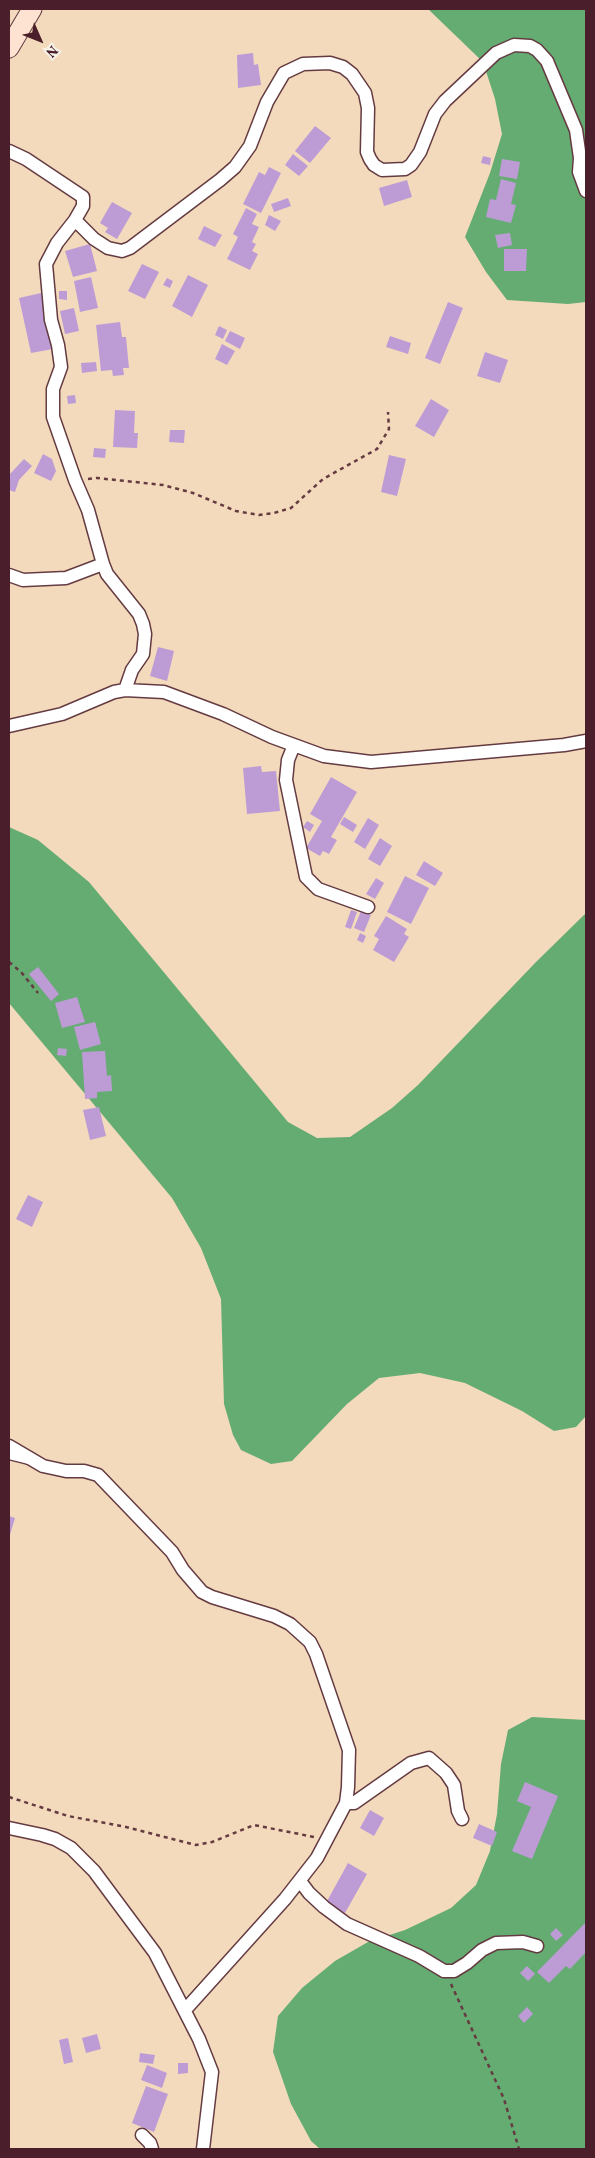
<!DOCTYPE html>
<style>
body{margin:0}
#map{position:relative;width:595px;height:2158px;overflow:hidden;background:#f4dabd;font-family:Vollkorn,serif}
canvas{display:block}
.frame{position:absolute;inset:0;border:10px solid #4a1f2b;pointer-events:none}
.north{position:absolute;left:15px;top:15px;width:50px;height:50px;-webkit-text-stroke:4px #f7f3e8;paint-order:stroke;rotate:134deg;font-size:14px;font-weight:700;line-height:20px;text-align:center;color:#4a1f2b}
.north::after{content:'';display:block;margin:auto;width:18px;height:22px;background:#4a1f2b;clip-path:polygon(50% 0,100% 100%,50% 72%,0 100%)}
</style>
<div id="map">
<canvas width="595" height="2158"></canvas>
<div class="frame"></div>
<div class="north">N</div>
</div>
<script>
const ctx = document.querySelector('canvas').getContext('2d');
ctx.lineJoin = 'round';
function fill(path, color) {
  ctx.fillStyle = color;
  ctx.fill(path, 'evenodd');
}
function shape(rows) {
  const path = new Path2D();
  for (const r of rows) {
    path.moveTo(r[0], r[1]);
    for (let i = 2; i < r.length; i += 2) path.lineTo(r[i], r[i + 1]);
  }
  return path;
}
function trace(path, color, width, dash) {
  ctx.strokeStyle = color;
  ctx.lineWidth = width;
  ctx.lineCap = dash ? 'butt' : 'round';
  ctx.setLineDash(dash || []);
  ctx.stroke(path);
}
const forest = shape([
 [428,9,586,9,586,302,568,304,507,300,486,272,465,237,490,173,502,134,495,99,483,62],
 [9,827,38,840,89,882,288,1122,317,1138,350,1137,392,1108,418,1085,536,962,586,913,586,1416,576,1427,554,1431,522,1411,465,1383,420,1373,379,1378,347,1404,292,1461,271,1464,241,1450,233,1435,224,1404,221,1299,201,1248,172,1198,9,1003],
 [532,1717,586,1720,586,2149,320,2149,311,2141,291,2104,273,2052,278,2016,302,1988,335,1961,368,1942,405,1930,451,1908,476,1885,490,1851,497,1814,501,1764,508,1730]
]);
const building = shape([
 [253,53,254,65,258,64,261,85,238,88,237,55],
 [315,126,331,138,310,163,295,151],
 [293,154,308,166,299,176,285,165],
 [483,156,491,158,490,165,481,163],
 [502,159,520,162,517,179,499,176],
 [269,167,281,173,261,213,243,204,259,172,265,175],
 [501,179,516,183,511,204,516,205,511,223,486,217,490,199,496,200],
 [407,180,412,197,384,206,379,188],
 [288,198,291,206,274,212,271,204],
 [112,202,132,213,117,239,105,232,108,228,100,223],
 [246,208,257,214,252,224,259,227,252,242,256,244,252,251,258,254,250,270,227,259,238,237,233,234],
 [269,215,281,221,275,231,265,225],
 [204,226,222,235,215,247,198,239],
 [510,233,512,245,498,248,495,235],
 [90,244,97,271,73,277,65,251],
 [504,249,527,249,526,271,504,271],
 [142,264,159,272,145,299,128,291],
 [188,275,208,285,192,317,172,306],
 [91,277,98,308,80,312,74,281],
 [167,278,173,281,170,288,163,285],
 [59,291,67,291,67,300,59,299],
 [41,293,53,349,31,353,19,298],
 [448,302,463,308,440,364,425,358],
 [74,308,79,331,65,334,60,311],
 [120,322,122,337,126,337,129,368,123,368,124,375,113,376,112,370,101,371,96,325],
 [219,326,227,330,223,339,215,335],
 [230,331,245,338,240,349,225,341],
 [390,336,411,343,408,354,386,347],
 [222,344,235,351,227,365,215,359],
 [485,352,508,360,500,383,477,376],
 [96,362,97,371,82,373,81,363],
 [75,395,76,403,68,404,67,396],
 [431,399,449,410,434,437,415,426],
 [115,410,135,411,134,433,138,433,137,448,113,447],
 [170,430,185,430,184,443,169,442],
 [94,448,106,449,105,458,93,457],
 [43,454,52,459,56,471,51,481,34,473],
 [389,455,406,459,397,496,381,492],
 [24,459,32,466,19,480,15,492,9,490,9,475],
 [158,647,174,651,167,681,150,676],
 [261,766,262,772,276,771,280,811,247,814,243,768],
 [331,777,357,792,331,837,337,840,329,854,323,851,320,856,306,848,322,821,310,814],
 [344,817,357,825,353,832,340,824],
 [368,818,379,825,365,849,354,842],
 [307,821,314,825,310,832,303,827],
 [380,838,392,846,380,866,368,859],
 [424,861,443,873,435,886,416,875],
 [405,876,429,888,411,924,387,912],
 [376,878,384,883,375,899,366,894],
 [351,910,357,912,351,929,345,927],
 [361,911,371,915,364,932,354,928],
 [386,916,407,929,404,934,409,937,394,962,373,950,379,939,374,936],
 [360,933,366,936,363,943,357,940],
 [38,967,59,994,51,1001,29,974],
 [77,997,85,1022,62,1028,55,1003],
 [95,1022,101,1044,80,1050,74,1027],
 [58,1048,67,1049,66,1056,57,1055],
 [105,1051,107,1076,111,1075,112,1091,97,1092,97,1098,85,1099,82,1052],
 [99,1107,106,1136,90,1140,83,1110],
 [28,1195,43,1202,32,1227,16,1219],
 [9,1516,15,1518,9,1538],
 [525,1782,558,1796,532,1859,512,1851,531,1807,517,1801],
 [370,1810,384,1818,374,1836,360,1828],
 [479,1824,497,1832,492,1846,473,1838],
 [348,1863,367,1874,345,1913,326,1903],
 [586,1922,586,1952,570,1969,566,1966,549,1983,537,1972],
 [556,1928,563,1935,556,1941,550,1934],
 [527,1966,535,1974,528,1981,520,1973],
 [527,2007,533,2014,524,2023,518,2016],
 [97,2034,101,2049,86,2053,82,2038],
 [68,2038,73,2062,64,2064,59,2040],
 [140,2053,155,2055,153,2064,139,2062],
 [178,2063,188,2063,188,2073,178,2074],
 [147,2065,167,2073,162,2088,141,2080],
 [146,2086,168,2094,154,2132,132,2123]
]);
const path = shape([
 [88,479,97,478,163,485,193,493,236,511,259,515,274,513,291,508,323,479,377,449,389,429,388,412],
 [9,962,21,972,38,993],
 [9,1797,68,1816,126,1827,196,1845,212,1842,254,1825,314,1837],
 [451,1984,504,2099,519,2149]
]);
const lane = shape([
 [9,1456,29,1461]
]);
const street = shape([
 [9,151,26,159,83,197,83,206,75,220,57,243,46,264,51,320,58,345,61,367,53,389,53,417,75,480,88,510,103,564,107,574,139,614,143,624,145,634,143,654,132,670,125,690],
 [75,220,94,239,108,248,122,251,130,248,220,180,235,167,250,146,267,102,284,73,303,64,330,63,343,67,352,74,365,93,368,108,367,152,370,159,374,165,382,170,405,169,411,165,420,152,435,114,445,101,496,53,514,45,530,46,537,50,547,61,576,130,580,158,579,172,586,191],
 [9,575,23,580,66,578,103,564],
 [9,726,62,714,114,692,125,690,164,692,223,714,272,737,324,756,371,762,564,745,586,741],
 [294,745,288,760,286,780,306,877,318,889,368,907],
 [9,1446,43,1466,66,1471,84,1471,98,1475,172,1552,183,1570,202,1592,212,1597,274,1616,290,1624,310,1642,316,1654,349,1750,348,1787,346,1803,317,1858,285,1899,185,2010],
 [346,1803,354,1803,411,1763,429,1758,446,1773,454,1785,458,1811,462,1819],
 [9,1828,42,1835,55,1839,71,1848,94,1871,155,1953,199,2039,212,2072,203,2149],
 [300,1881,309,1893,324,1907,347,1924,419,1956,444,1971,454,1971,467,1963,482,1950,496,1943,523,1942,537,1946],
 [142,2135,150,2143,152,2149]
]);
const secondary = shape([
 [9,48,32,9]
]);
fill(forest, '#65ac73');
fill(building, '#bd9cd5');
trace(lane, '#643b41', 9);
trace(street, '#643b41', 15);
trace(secondary, '#643b41', 21);
trace(path, '#643b41', 2.5, [4, 4]);
trace(lane, '#fff', 6);
trace(street, '#fff', 12);
trace(secondary, '#fee3d2', 19);
</script>
